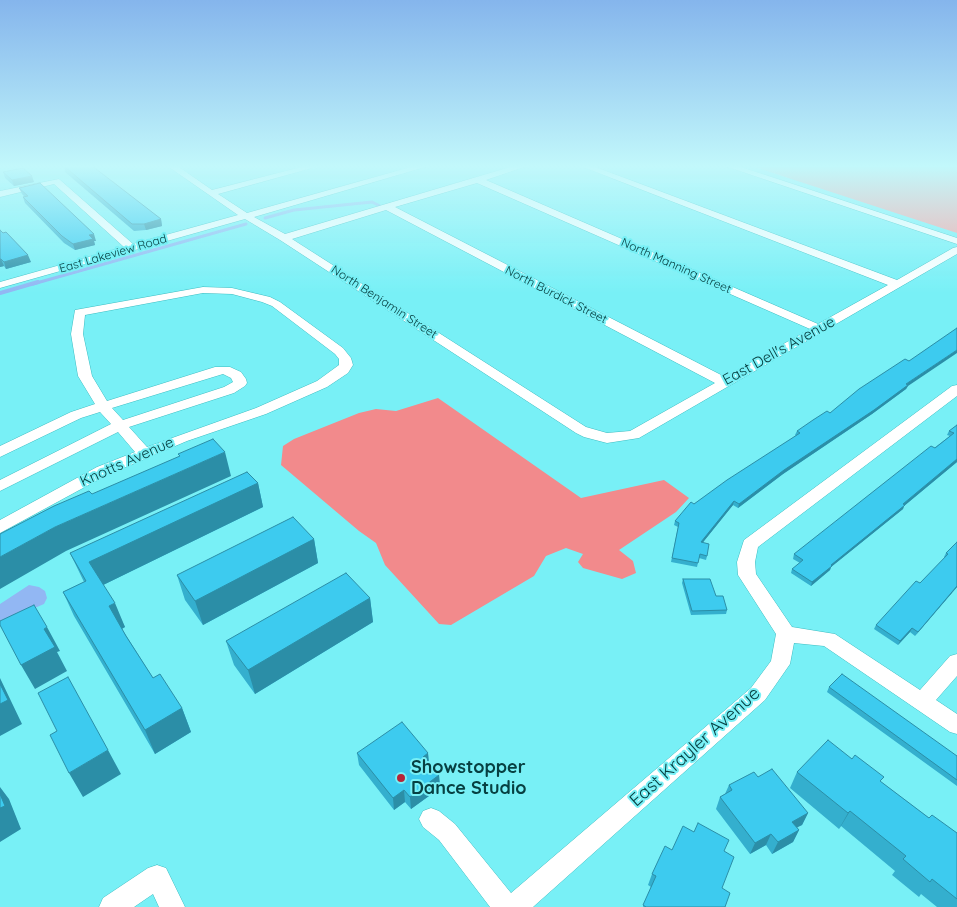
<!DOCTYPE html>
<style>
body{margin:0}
canvas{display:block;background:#78f0f6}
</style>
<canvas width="957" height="907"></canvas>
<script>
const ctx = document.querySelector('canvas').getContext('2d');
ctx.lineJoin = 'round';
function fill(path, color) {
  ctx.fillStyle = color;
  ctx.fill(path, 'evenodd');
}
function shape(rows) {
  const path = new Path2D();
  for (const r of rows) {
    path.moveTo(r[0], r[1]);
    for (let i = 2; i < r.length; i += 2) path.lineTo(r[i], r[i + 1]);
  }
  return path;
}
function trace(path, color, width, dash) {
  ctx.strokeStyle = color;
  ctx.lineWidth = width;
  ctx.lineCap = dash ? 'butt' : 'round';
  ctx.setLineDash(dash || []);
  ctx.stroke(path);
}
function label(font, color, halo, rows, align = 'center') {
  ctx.font = font + ' Quicksand,sans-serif';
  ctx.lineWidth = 4;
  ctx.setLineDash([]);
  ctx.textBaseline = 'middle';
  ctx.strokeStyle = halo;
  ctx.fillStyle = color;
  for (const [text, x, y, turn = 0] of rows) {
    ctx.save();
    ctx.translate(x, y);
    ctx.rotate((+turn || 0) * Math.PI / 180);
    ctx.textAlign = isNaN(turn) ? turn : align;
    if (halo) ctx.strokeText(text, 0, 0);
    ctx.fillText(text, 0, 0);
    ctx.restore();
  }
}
const green = shape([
 [749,165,957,165,957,233,770,172]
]);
const forest = shape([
 [438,398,581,498,664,480,689,498,676,512,619,550,633,561,636,573,622,579,583,568,578,562,583,554,566,548,546,556,534,576,451,625,439,624,385,565,376,543,359,531,281,465,283,446,294,439,359,413,376,409,396,411]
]);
const water = shape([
 [29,585,39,587,45,591,47,598,44,604,0,623,0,604]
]);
const streamFar1 = shape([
 [265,218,294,210,372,202,384,208],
 [33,284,246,224]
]);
const stream = shape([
 [0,293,38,282]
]);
const minor = shape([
 [166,165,176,165,212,190,309,165,323,165,218,194,247,213,418,165,432,165,254,217,285,234,517,165,530,165,486,180,818,324,888,285,578,165,590,165,897,280,953,248,957,247,957,254,639,438,607,443,584,437,576,433,280,240,245,219,0,288,0,282,124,247,54,184,0,197,0,191,59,179,133,244,238,215,166,165],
 [477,183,810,329,725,377,395,207,477,183],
 [386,210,715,383,630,431,607,433,586,427,292,239,386,210],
 [722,165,735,165,957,238,957,244,722,165],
 [203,287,232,288,270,297,280,302,343,348,351,358,353,365,348,373,327,387,266,414,187,441,107,475,0,533,0,520,97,467,135,452,118,432,0,491,0,480,111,424,100,412,81,418,0,457,0,446,71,412,95,404,78,376,71,334,75,310,203,287],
 [203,293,232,294,262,302,272,306,335,354,339,359,339,365,317,381,256,408,147,447,129,427,234,393,245,386,247,383,246,379,241,372,230,367,215,367,107,401,92,376,83,334,85,315,203,293],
 [223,374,231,378,233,382,224,387,123,420,112,408,223,374],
 [957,385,957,396,758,547,755,562,756,574,792,627,835,634,920,690,950,656,957,654,957,676,936,700,957,714,957,734,950,732,824,646,794,643,790,664,765,700,533,907,490,907,439,840,423,827,419,819,423,811,431,808,439,811,455,824,511,893,751,688,771,661,776,634,738,575,737,562,744,540,952,386,957,385],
 [157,865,166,868,185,907,159,907,153,894,134,907,99,907,103,898,148,868,157,865]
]);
const wall = shape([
 [64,166,161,219,162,226,146,230,134,231,65,172],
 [3,172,34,182,14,186,5,178],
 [19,188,96,241,94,241,95,245,75,250,64,243,25,203,23,197,25,197,22,194],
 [0,230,31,262,6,269,4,266,0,267],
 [908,386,906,389,872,414,783,474,738,508,733,505,703,542,707,556,706,560,699,558,697,567,671,562,678,527,674,525,675,521,694,504,796,436,795,435,797,431,830,413],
 [957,425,957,462,904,506,903,509,831,567,830,570,811,586,791,573,792,569,800,563,793,559,794,554,950,436,947,435,949,431],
 [258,483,263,507,103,585,125,627,122,629,153,678,182,708,191,732,155,754,74,616,63,592,84,582,70,553],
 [314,539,318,563,203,625,185,600,177,575],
 [957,542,957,587,915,636,910,632,898,645,874,629,876,625,920,583,945,558,944,557,946,553],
 [683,579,716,596,727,610,726,614,691,615,682,583],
 [370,598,373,622,255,694,234,665,226,641],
 [829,687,957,756,957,786,827,692],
 [357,753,428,753,429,764,439,775,440,788,411,809,405,802,394,810,359,765],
 [797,772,881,782,929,818,957,833,957,907,937,907,921,894,919,897,892,875,895,871,841,826,839,829,790,788],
 [758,777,808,813,802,825,797,827,799,830,793,842,772,854,766,845,750,854,716,809,720,797,725,794,729,785],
 [672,850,724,851,722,888,725,907,643,907,651,887,648,885,652,874]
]);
const shadedWall = shape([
 [32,176,34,182,14,186,12,180],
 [161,219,162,226,146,230,144,224],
 [94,234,96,241,94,241,95,245,75,250,73,244,89,235],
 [28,255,31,262,6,269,4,262],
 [0,259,1,259,4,266,0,267],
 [957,350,957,353,908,386,906,389,872,414,783,474,738,508,739,504,784,470,906,384],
 [225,452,231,476,66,551,0,589,0,557,55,527],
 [957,459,957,462,904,506,903,509,831,567,830,570,811,586,812,582,831,565],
 [258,483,263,507,99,587,89,562],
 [734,501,733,505,700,546,701,542],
 [314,539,318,563,203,625,195,601],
 [957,586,957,587,915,636,918,632],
 [370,598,373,622,255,694,248,670],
 [115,603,125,627,119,630,109,606],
 [47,627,60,651,57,652,67,671,35,689,21,665,44,629],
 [912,628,910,632,898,645,900,641],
 [0,678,22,724,0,736],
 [182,708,191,732,155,754,145,730],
 [108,750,121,774,83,797,69,773],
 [428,753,429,765,423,757],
 [439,775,440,788,411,809,410,797],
 [0,787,9,799,21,829,0,842],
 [404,790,405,802,394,810,393,798],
 [850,811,841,826,839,829,848,813],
 [808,813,802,825,786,833,792,822],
 [799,830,793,842,772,854,778,842],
 [771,834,766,845,750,854,755,843]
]);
const building = shape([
 [64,165,91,165,161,219,144,224,132,224,64,166,64,165],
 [23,168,32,176,12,180,3,172,23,168],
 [40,183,94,234,89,235,93,239,73,244,62,236,23,197,28,196,19,188,40,183],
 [0,230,3,233,6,232,28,255,4,262,1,259,0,259,0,230],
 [957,328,957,350,906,384,908,385,874,410,784,470,739,504,734,501,701,542,709,544,707,556,700,554,698,563,672,558,679,523,675,521,691,502,694,504,727,480,800,433,797,431,813,420,827,411,830,413,859,389,905,359,909,361,957,328],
 [957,425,957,459,903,504,905,505,831,565,832,566,812,582,792,569,803,560,794,554,931,446,935,448,954,433,949,431,957,425],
 [213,439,225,452,55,527,0,557,0,534,54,506,89,491,92,494,180,456,178,454,213,439],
 [247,472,258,483,89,562,115,603,109,606,126,636,153,678,160,674,182,708,145,730,63,592,86,581,70,553,247,472],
 [293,517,314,539,195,601,177,575,293,517],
 [957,542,957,586,918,632,912,628,900,641,876,625,916,581,920,583,948,554,946,553,957,542],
 [346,573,370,598,248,670,226,641,346,573],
 [683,579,710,579,716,596,723,596,727,610,692,611,683,579],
 [34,605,47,627,44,629,55,647,21,665,0,625,0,621,34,605],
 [842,674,957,756,957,780,829,687,842,674],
 [68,677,108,750,69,773,50,735,57,731,38,693,68,677],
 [0,684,8,700,0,704,0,684],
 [402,722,428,753,423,757,439,775,410,797,404,790,393,798,357,753,402,722],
 [828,740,852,759,855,755,884,777,880,781,929,818,932,815,957,833,957,899,932,879,930,882,903,859,906,856,850,811,848,813,797,772,828,740],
 [772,769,808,813,792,822,799,830,778,842,771,834,755,843,720,797,732,790,729,785,754,772,758,777,772,769],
 [0,794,5,806,0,808,0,794],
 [698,823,729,840,724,851,734,857,722,888,730,893,725,907,646,907,643,905,656,876,652,874,665,846,672,850,683,826,694,832,698,823]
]);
const markers = [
 [401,778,5,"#b62439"]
];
const farStreetnames = [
 ["East Lakeview Road",113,254,-16],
 ["North Manning Street",676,266,24],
 ["North Burdick Street",556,295,27],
 ["North Benjamin Street",384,302,33]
];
const streetNames = [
 ["East Dell's Avenue",779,351,-29],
 ["Knotts Avenue",127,462,-24]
];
const nearStreetnames = [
 ["East Krayler Avenue",695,747,-42]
];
const nearPoinames = [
 ["Showstopper",411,768],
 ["Dance Studio",411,789]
];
fill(green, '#fea1a2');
fill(forest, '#f28a8c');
fill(water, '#92b7f3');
trace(streamFar1, '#92b7f3', 3);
trace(stream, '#92b7f3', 4);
trace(minor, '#3cbcc1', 1);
fill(minor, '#fff');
fill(wall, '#34afce');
fill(shadedWall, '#2b8ea7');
fill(building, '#3dcbef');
trace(building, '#2b8ea7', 1);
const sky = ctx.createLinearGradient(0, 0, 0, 292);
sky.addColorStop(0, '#85b5ec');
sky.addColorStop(0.57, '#c2f8fb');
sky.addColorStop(1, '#c2f8fb00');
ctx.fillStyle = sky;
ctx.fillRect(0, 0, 957, 292);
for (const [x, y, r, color] of markers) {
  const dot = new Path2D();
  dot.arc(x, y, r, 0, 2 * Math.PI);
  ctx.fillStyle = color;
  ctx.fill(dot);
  trace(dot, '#78f0f6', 2);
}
label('12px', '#074042', '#78f0f6', farStreetnames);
label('15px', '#074042', '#78f0f6', streetNames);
label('18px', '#074042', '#78f0f6', nearStreetnames);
label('bold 18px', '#074042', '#78f0f6', nearPoinames, 'left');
</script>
